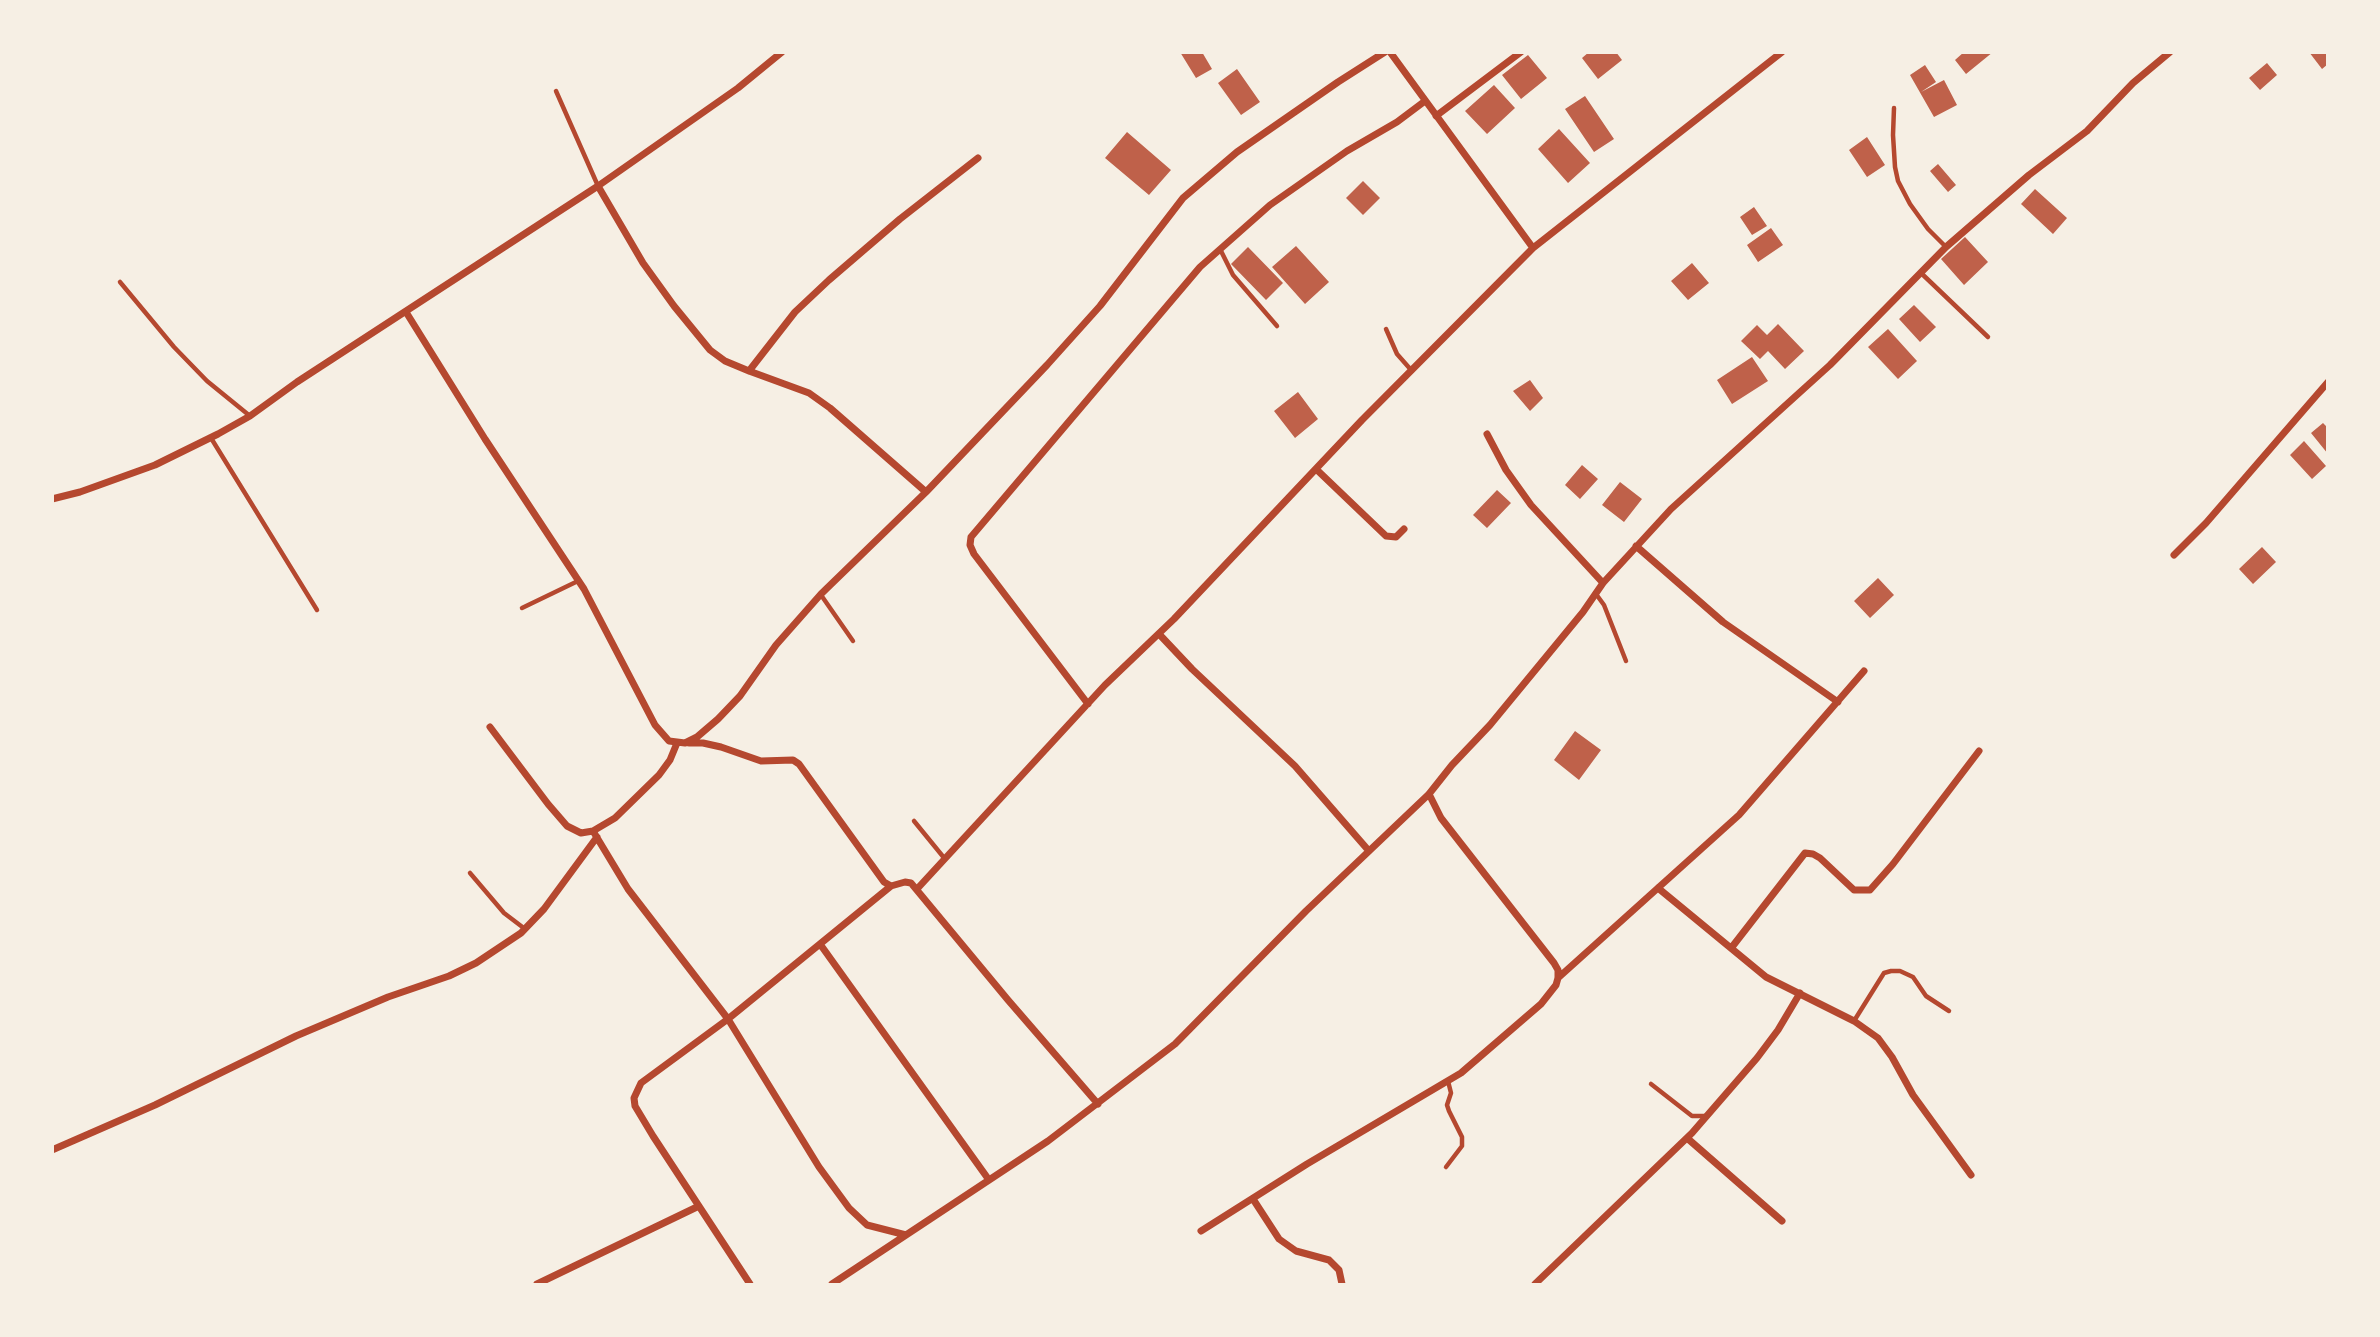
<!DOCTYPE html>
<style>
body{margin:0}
#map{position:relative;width:2380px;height:1337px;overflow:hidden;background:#f6efe4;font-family:Lato,sans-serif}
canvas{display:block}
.frame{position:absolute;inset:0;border:54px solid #f6efe4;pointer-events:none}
</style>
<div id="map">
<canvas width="2380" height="1337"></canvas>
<div class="frame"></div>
</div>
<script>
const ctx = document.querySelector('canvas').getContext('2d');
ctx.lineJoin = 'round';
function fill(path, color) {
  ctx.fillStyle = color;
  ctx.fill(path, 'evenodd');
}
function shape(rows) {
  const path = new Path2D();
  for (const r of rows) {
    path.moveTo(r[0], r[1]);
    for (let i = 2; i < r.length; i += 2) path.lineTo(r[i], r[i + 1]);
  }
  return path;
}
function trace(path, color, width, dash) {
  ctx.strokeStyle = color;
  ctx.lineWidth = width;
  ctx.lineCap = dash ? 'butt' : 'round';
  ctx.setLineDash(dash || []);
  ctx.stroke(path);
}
const building = shape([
 [1180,52,1202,52,1212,69,1196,78],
 [1589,52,1616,52,1622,60,1598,79,1582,58],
 [1964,52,1993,52,1966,74,1955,60],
 [2309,52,2328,52,2328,64,2322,69],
 [1528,55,1547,78,1521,99,1502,75],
 [2267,63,2277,75,2260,90,2249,78],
 [1925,65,1936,82,1921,92,1944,80,1957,105,1934,117,1910,75],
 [1237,69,1260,102,1241,115,1218,83],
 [1494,85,1515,108,1487,134,1465,111],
 [1585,96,1614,139,1594,152,1565,109],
 [1559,129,1590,163,1568,183,1538,149],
 [1127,132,1171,170,1149,195,1105,158],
 [1867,137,1885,165,1867,177,1849,150],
 [1938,164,1956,185,1948,192,1930,171],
 [1363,181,1380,198,1363,215,1346,198],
 [2035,189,2067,218,2053,234,2021,204],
 [1754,207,1767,226,1752,235,1740,217],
 [1771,228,1783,245,1758,262,1747,245],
 [1965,237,1988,262,1964,285,1941,259],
 [1296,246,1329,282,1305,304,1272,267],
 [1248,247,1283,283,1266,300,1231,264],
 [1692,263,1709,283,1688,300,1671,281],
 [1914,305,1936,327,1920,342,1899,319],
 [1778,324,1804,351,1785,369,1768,351,1760,359,1741,341,1757,325,1767,335],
 [1888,329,1917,361,1898,379,1868,347],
 [1752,357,1768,381,1732,404,1717,380],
 [1530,380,1543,398,1530,411,1513,391],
 [1298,392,1318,419,1295,438,1274,411],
 [2323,423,2328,428,2328,454,2311,433],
 [2304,441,2326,466,2312,479,2290,455],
 [1582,465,1598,479,1580,499,1565,485],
 [1620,482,1642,499,1624,522,1602,505],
 [1497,490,1511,503,1487,528,1473,515],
 [2262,547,2276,562,2253,584,2239,569],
 [1878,578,1894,595,1870,618,1854,601],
 [1575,731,1601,750,1579,780,1554,760]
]);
const service = shape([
 [556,91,598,186],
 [1894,108,1893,135,1895,167,1898,181,1910,204,1928,229,1946,247],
 [1220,249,1233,275,1277,326],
 [1921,273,1988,337],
 [120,282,174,347,207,381,250,416],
 [1386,329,1397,354,1412,371],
 [211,438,317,610],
 [1596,594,1604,605,1626,661],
 [821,595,853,641],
 [522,608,578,581],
 [914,821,945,859],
 [470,873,504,913,525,929],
 [1854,1021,1884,973,1891,971,1900,971,1913,977,1926,996,1949,1011],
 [1651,1084,1692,1116,1706,1116],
 [1446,1167,1462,1146,1462,1137,1449,1111,1447,1105,1451,1093,1448,1081]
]);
const minor = shape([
 [1390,52,1533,248],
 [1436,116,1521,52],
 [598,186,643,263,674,306,710,350,725,361,749,371,809,393,830,408,926,492],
 [406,312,485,439,584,589,655,725,669,741,685,743,697,737,718,719,740,696,776,645,821,594,926,492,1047,365,1100,306,1183,198,1237,152,1338,82,1385,52],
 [749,371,795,312,829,280,900,219,978,158],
 [1487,434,1506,470,1531,505,1603,583],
 [1316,469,1386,536,1396,537,1404,529],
 [52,499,80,492,155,465,218,434,250,416,297,382,598,186,738,88,782,52],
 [1636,546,1723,622,1838,702],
 [2174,555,2206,523,2328,382],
 [1159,634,1192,669,1295,766,1369,851],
 [1088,704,974,554,970,545,971,537,1200,267,1270,205,1347,151,1397,122,1425,101],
 [490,727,548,804,567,826,581,833,593,831,615,818,659,775,670,760,677,743],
 [689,743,703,743,721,747,761,761,793,760,799,764,884,882,891,886,905,882,911,883,1008,1000,1098,1104],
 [593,831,628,889,728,1019,819,1167,849,1208,867,1225,906,1235],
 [1658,888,1766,977,1854,1021,1878,1038,1892,1057,1913,1095,1971,1175],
 [917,889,1105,685,1174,619,1362,420,1533,248,1782,52],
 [820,944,989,1180],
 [1732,947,1805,853,1813,854,1820,858,1854,890,1870,890,1893,864,1979,751],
 [1558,978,1739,815,1864,671],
 [1687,1138,1782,1221],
 [52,1150,155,1105,296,1036,388,997,449,976,476,963,521,933,544,909,597,837],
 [1253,1199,1279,1239,1296,1251,1329,1260,1339,1270,1342,1284],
 [1201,1231,1307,1164,1461,1073,1541,1004,1556,985,1558,978,1558,970,1554,963,1441,818,1429,794],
 [537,1284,699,1206],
 [750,1284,653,1136,635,1106,634,1098,641,1083,728,1019,891,886],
 [832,1284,1048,1141,1175,1044,1306,911,1429,794,1452,765,1490,725,1583,612,1603,583,1671,509,1830,365,1946,247,2029,175,2087,131,2133,83,2170,52],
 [1535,1284,1692,1133,1757,1058,1778,1030,1800,993]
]);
fill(building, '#bf614a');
trace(service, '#b5482f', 4.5);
trace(minor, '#b5482f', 7);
</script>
